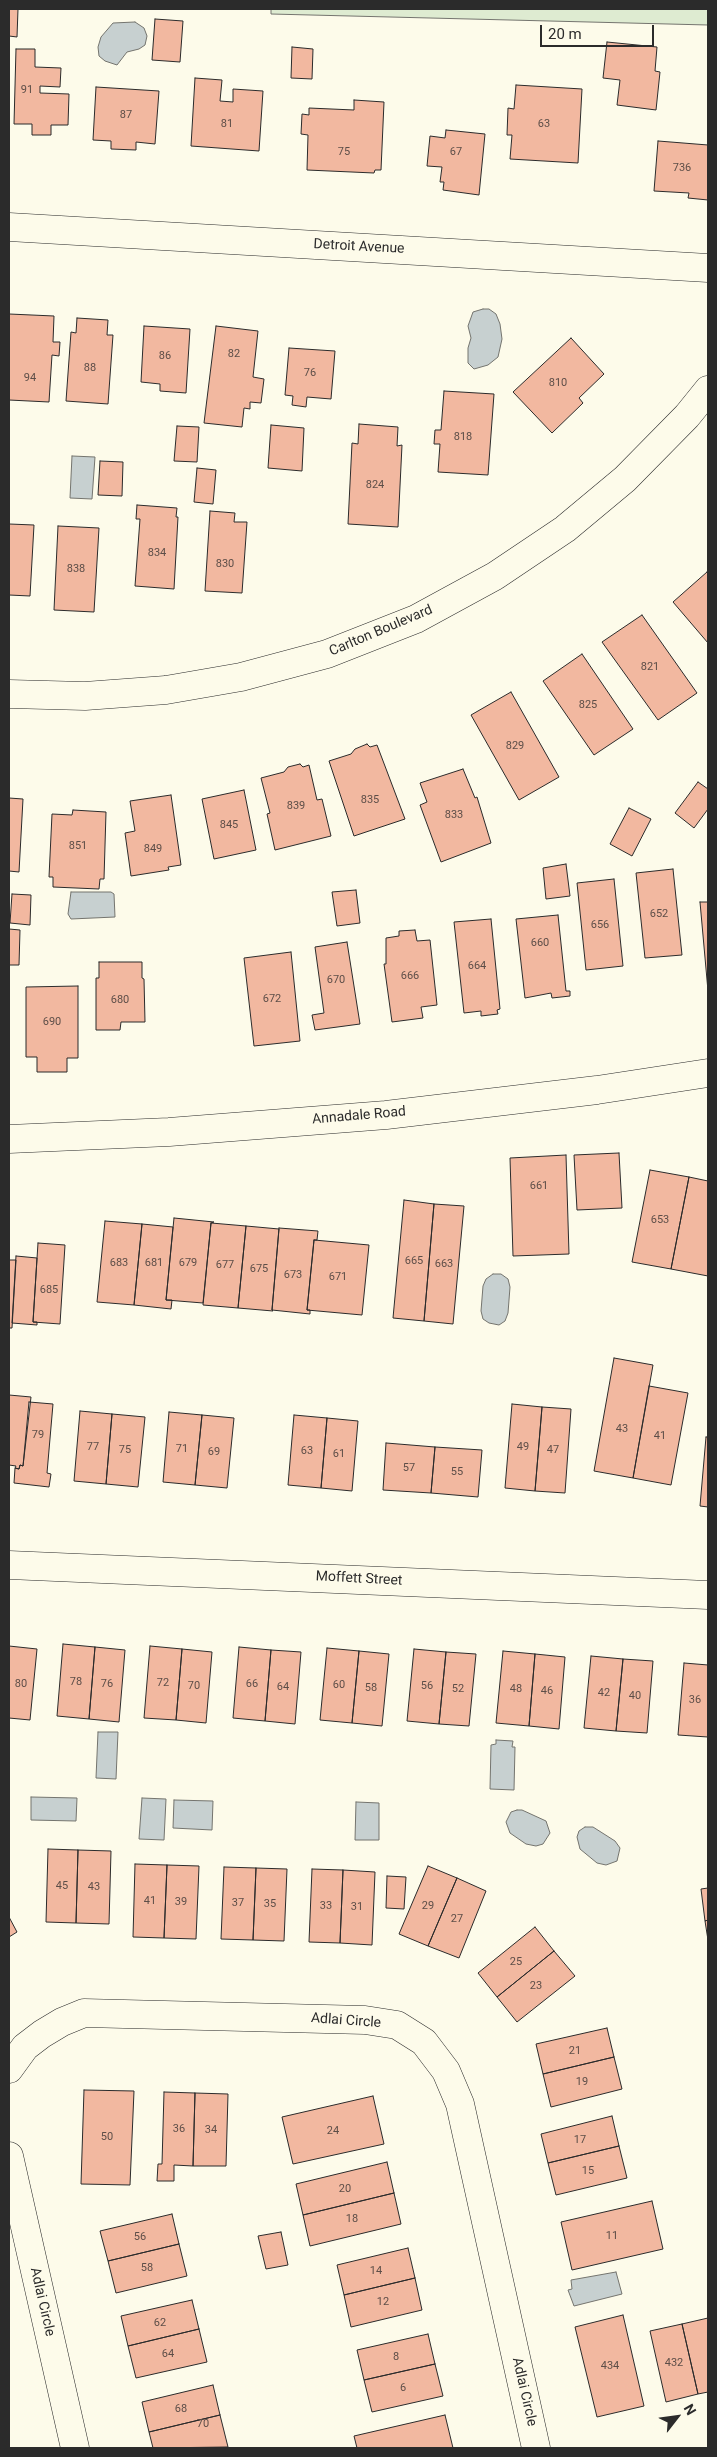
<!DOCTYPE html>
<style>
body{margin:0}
#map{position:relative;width:717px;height:2457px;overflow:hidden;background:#fdfbea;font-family:Roboto,sans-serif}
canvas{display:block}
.frame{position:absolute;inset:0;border:10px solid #2b2b2b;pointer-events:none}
.north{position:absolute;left:652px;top:2392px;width:50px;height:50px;-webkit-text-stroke:4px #fdfbea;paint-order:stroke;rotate:60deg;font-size:14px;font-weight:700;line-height:20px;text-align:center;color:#2b2b2b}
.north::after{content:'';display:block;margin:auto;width:18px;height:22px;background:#2b2b2b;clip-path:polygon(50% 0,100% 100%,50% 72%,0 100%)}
.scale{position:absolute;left:540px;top:25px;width:114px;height:22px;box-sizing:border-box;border:2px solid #2b2b2b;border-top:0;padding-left:6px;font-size:15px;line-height:18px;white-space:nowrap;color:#2b2b2b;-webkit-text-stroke:4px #fdfbea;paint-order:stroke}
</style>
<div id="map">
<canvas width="717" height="2457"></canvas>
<div class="frame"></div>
<div class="north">N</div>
<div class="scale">20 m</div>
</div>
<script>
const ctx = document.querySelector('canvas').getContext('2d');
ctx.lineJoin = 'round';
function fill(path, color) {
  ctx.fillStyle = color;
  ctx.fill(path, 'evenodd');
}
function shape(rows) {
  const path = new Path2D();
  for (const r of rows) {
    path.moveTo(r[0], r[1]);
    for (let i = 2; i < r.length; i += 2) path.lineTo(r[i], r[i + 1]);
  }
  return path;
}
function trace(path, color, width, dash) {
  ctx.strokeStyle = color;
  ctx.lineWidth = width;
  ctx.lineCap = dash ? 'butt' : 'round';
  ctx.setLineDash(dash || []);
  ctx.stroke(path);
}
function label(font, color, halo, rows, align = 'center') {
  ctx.font = font + ' Roboto,sans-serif';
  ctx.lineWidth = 4;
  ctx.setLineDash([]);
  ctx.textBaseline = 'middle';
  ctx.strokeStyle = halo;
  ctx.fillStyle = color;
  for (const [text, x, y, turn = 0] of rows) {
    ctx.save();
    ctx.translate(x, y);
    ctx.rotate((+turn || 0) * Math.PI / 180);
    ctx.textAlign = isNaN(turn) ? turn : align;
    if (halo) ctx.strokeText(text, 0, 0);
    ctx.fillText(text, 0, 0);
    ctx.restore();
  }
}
const green = shape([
 [271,9,708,9,708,25,271,14,271,9]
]);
const water = shape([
 [135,22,144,28,147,36,145,45,139,49,127,52,117,65,105,61,99,56,98,47,101,37,113,23,135,22],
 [483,309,489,309,496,314,500,324,502,339,498,357,488,365,474,369,468,363,468,348,471,338,468,326,473,312,483,309],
 [72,456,95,457,92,499,70,498,72,456],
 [71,892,111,892,114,894,115,917,71,919,68,914,71,892],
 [493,1274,501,1274,508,1279,510,1287,508,1313,505,1321,499,1325,489,1323,483,1319,481,1311,483,1286,486,1279,493,1274],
 [98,1732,118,1732,116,1779,96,1778,98,1732],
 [496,1740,513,1741,512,1747,515,1747,514,1790,490,1789,491,1745,496,1744,496,1740],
 [31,1797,77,1798,76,1821,31,1820,31,1797],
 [142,1798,166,1799,164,1840,139,1839,142,1798],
 [174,1800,213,1801,212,1830,173,1828,174,1800],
 [356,1802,379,1803,379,1840,355,1840,356,1802],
 [517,1810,522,1810,546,1821,550,1833,543,1844,536,1846,526,1844,510,1833,506,1822,511,1812,517,1810],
 [585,1827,593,1827,615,1841,620,1848,617,1861,606,1865,597,1863,580,1849,577,1837,579,1831,585,1827],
 [616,2272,622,2294,574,2306,568,2290,572,2289,571,2280,616,2272]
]);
const building = shape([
 [9,9,18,9,17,37,9,36,9,9],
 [155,19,183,21,180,62,152,60,155,19],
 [607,42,657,47,655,71,660,72,656,110,617,105,620,80,603,78,607,42],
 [292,47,313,49,312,79,291,78,292,47],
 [16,49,35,49,35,67,61,68,60,87,40,86,40,93,69,94,68,125,51,125,51,135,32,135,32,124,14,124,16,49],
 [195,78,222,80,220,101,233,102,233,89,263,91,259,151,191,146,195,78],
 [516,85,582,89,578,163,510,159,512,135,507,135,508,108,514,109,516,85],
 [96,87,159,91,155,144,136,142,136,150,111,149,111,141,93,140,96,87],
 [354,100,384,102,381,170,375,170,374,173,307,170,308,135,301,134,302,114,309,115,309,108,354,110,354,100],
 [446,130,485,134,479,195,443,190,444,182,440,182,442,167,427,166,430,136,445,138,446,130],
 [658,141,708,145,708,200,688,198,689,193,654,191,658,141],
 [9,314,54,316,53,342,60,342,59,356,52,355,49,402,9,400,9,314],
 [77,318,108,320,107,335,113,335,108,404,66,401,71,332,76,333,77,318],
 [144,326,190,329,186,393,160,391,160,384,141,382,144,326],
 [216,326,258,331,253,377,264,379,261,403,250,402,250,409,244,408,242,427,204,423,216,326],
 [571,338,604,374,579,398,583,403,552,433,513,392,571,338],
 [289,348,335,351,331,399,307,397,306,407,292,405,293,396,285,395,289,348],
 [444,391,494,394,488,475,438,472,440,444,434,444,435,430,441,430,444,391],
 [359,424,398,427,397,446,402,445,398,527,348,524,352,443,358,444,359,424],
 [271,425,304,428,302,471,268,468,271,425],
 [177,426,199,427,197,462,174,461,177,426],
 [100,461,123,462,122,496,98,495,100,461],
 [197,468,216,470,213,504,194,502,197,468],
 [137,505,177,508,176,517,178,517,174,589,135,586,140,519,136,519,137,505],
 [210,511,235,513,234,522,247,522,242,593,205,591,210,511],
 [9,524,34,525,30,596,9,595,9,524],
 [58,526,99,528,94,612,54,610,58,526],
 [707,572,708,573,708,643,673,602,707,572],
 [642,615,697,693,658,720,602,642,642,615],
 [582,654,633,729,594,755,543,681,582,654],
 [511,692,559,777,519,800,471,715,511,692],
 [367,744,370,747,377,745,405,819,354,836,329,761,351,754,355,749,367,744],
 [300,764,303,767,309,765,317,800,322,799,331,836,275,850,267,814,270,813,261,778,284,772,288,767,300,764],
 [463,769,475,798,477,797,491,843,441,862,420,805,427,802,420,783,463,769],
 [698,782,708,789,708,809,694,828,675,813,698,782],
 [244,790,256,850,214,859,202,799,244,790],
 [171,795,181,865,168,867,169,870,131,876,125,833,135,831,130,801,171,795],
 [9,798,23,799,19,872,9,871,9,798],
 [629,808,651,819,632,856,610,844,629,808],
 [73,810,106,812,104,879,100,879,99,889,53,887,53,877,49,877,52,814,72,815,73,810],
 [566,864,570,896,546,899,543,868,566,864],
 [673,869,682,955,645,958,636,873,673,869],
 [614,879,623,966,586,970,577,883,614,879],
 [356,890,360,923,337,926,332,892,356,890],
 [12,894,31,895,30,925,10,923,12,894],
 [700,902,708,902,708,991,700,902],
 [558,915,566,991,570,991,570,996,552,998,551,993,525,998,516,919,558,915],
 [491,919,500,1009,497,1010,498,1014,481,1016,481,1011,464,1013,454,922,491,919],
 [9,929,20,930,19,965,9,965,9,929],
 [415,930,417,941,430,940,437,1005,421,1007,423,1018,392,1022,384,964,386,964,386,938,399,936,399,931,415,930],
 [347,942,360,1024,315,1030,312,1015,324,1013,315,947,347,942],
 [291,952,300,1041,254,1046,244,958,291,952],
 [99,962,142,962,142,978,144,979,145,1022,121,1022,120,1030,96,1030,96,978,99,978,99,962],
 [78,986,78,1058,67,1058,67,1072,37,1072,37,1057,26,1057,26,987,78,986],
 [619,1153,622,1208,577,1210,574,1155,619,1153],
 [566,1155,569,1254,513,1256,510,1158,566,1155],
 [650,1170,689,1177,671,1269,632,1262,650,1170],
 [689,1177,708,1181,708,1276,671,1269,689,1177],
 [404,1200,434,1204,424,1321,393,1318,404,1200],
 [434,1204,464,1206,453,1324,424,1321,434,1204],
 [174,1218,214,1222,211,1223,203,1303,166,1300,174,1218],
 [105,1221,142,1224,134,1305,97,1302,105,1221],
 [211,1223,246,1226,238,1308,203,1305,211,1223],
 [142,1224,173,1227,166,1300,172,1300,171,1309,134,1305,142,1224],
 [246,1226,279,1229,272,1310,273,1311,238,1308,246,1226],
 [279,1228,318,1231,317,1240,314,1240,307,1310,310,1310,310,1314,272,1310,279,1228],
 [314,1240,369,1245,362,1315,307,1310,314,1240],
 [38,1243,65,1245,60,1324,33,1322,38,1243],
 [16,1256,37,1258,33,1322,37,1322,37,1325,12,1323,16,1256],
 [9,1260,16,1260,12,1328,9,1328,9,1260],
 [614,1358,653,1365,633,1478,594,1471,614,1358],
 [649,1386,688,1393,671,1485,633,1478,649,1386],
 [9,1395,31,1397,23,1466,20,1465,19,1469,15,1468,16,1466,9,1465,9,1395],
 [29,1402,53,1404,47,1473,51,1474,49,1487,14,1483,15,1468,19,1469,20,1465,23,1466,29,1402],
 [512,1404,542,1407,535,1491,505,1488,512,1404],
 [542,1407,571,1409,565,1493,535,1491,542,1407],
 [80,1411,112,1414,106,1484,74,1481,80,1411],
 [169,1412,202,1415,195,1485,163,1482,169,1412],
 [112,1414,145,1417,138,1487,106,1484,112,1414],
 [202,1415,234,1418,227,1488,195,1485,202,1415],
 [294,1415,327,1418,321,1488,288,1485,294,1415],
 [327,1418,358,1421,352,1491,321,1488,327,1418],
 [706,1437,708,1437,708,1507,700,1506,706,1437],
 [386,1443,435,1447,431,1493,383,1490,386,1443],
 [435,1447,482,1450,478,1497,431,1493,435,1447],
 [63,1644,95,1647,89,1719,57,1716,63,1644],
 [9,1646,37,1649,30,1720,9,1718,9,1646],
 [150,1646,182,1649,176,1720,144,1718,150,1646],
 [95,1647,125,1650,119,1722,89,1719,95,1647],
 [239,1647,271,1650,265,1721,233,1718,239,1647],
 [327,1648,359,1651,352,1723,320,1720,327,1648],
 [182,1649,212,1652,206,1723,176,1720,182,1649],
 [414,1649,446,1652,439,1724,407,1721,414,1649],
 [271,1650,301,1652,295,1724,265,1721,271,1650],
 [359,1651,389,1654,382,1726,352,1723,359,1651],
 [503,1651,535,1654,529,1726,496,1723,503,1651],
 [446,1652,476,1654,469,1726,439,1724,446,1652],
 [535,1654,565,1657,559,1729,529,1726,535,1654],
 [591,1656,623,1659,616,1731,584,1728,591,1656],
 [623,1659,653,1661,647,1733,616,1731,623,1659],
 [684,1663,708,1665,708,1737,678,1735,684,1663],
 [48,1849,78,1850,76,1923,46,1922,48,1849],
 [78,1850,111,1851,109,1924,76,1923,78,1850],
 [135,1864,167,1865,164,1938,133,1937,135,1864],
 [167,1865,199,1866,196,1939,164,1938,167,1865],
 [428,1866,457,1878,428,1946,399,1934,428,1866],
 [224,1867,256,1868,253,1940,221,1939,224,1867],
 [256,1868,287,1869,284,1941,253,1940,256,1868],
 [312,1869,343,1870,340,1943,309,1942,312,1869],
 [343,1870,375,1872,372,1945,340,1943,343,1870],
 [387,1876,406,1877,404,1909,386,1908,387,1876],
 [457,1878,486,1891,459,1958,428,1946,457,1878],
 [708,1888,708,1920,705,1921,701,1889,708,1888],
 [9,1917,17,1932,9,1937,9,1917],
 [708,1920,708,1940,705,1921,708,1920],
 [535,1927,554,1951,497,1997,478,1973,535,1927],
 [554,1951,575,1976,517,2022,497,1997,554,1951],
 [607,2028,614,2057,543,2074,536,2044,607,2028],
 [614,2057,622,2089,551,2107,543,2074,614,2057],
 [84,2090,134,2091,130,2185,81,2184,84,2090],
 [164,2092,195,2093,193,2166,174,2165,174,2181,157,2181,158,2164,162,2164,164,2092],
 [195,2093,228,2094,226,2166,193,2166,195,2093],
 [373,2096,384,2144,293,2164,282,2117,373,2096],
 [612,2116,619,2146,548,2163,541,2134,612,2116],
 [619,2146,627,2178,556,2195,548,2163,619,2146],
 [387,2162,394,2193,303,2215,296,2184,387,2162],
 [394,2193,401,2224,310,2246,303,2215,394,2193],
 [652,2201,663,2249,572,2270,561,2222,652,2201],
 [172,2214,179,2244,108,2261,100,2231,172,2214],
 [281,2232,288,2265,266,2269,258,2236,281,2232],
 [179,2244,187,2276,116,2293,108,2261,179,2244],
 [408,2248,415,2278,344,2295,337,2265,408,2248],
 [415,2278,422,2310,351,2327,344,2295,415,2278],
 [192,2300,199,2329,128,2346,121,2316,192,2300],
 [623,2315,644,2406,597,2417,575,2327,623,2315],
 [708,2318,708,2392,698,2394,682,2324,708,2318],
 [682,2324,698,2394,666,2402,650,2331,682,2324],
 [199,2329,207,2362,136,2378,128,2346,199,2329],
 [428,2334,435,2364,364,2380,357,2350,428,2334],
 [435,2364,443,2396,372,2412,364,2380,435,2364],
 [213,2385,220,2415,149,2432,142,2402,213,2385],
 [220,2415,228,2447,153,2448,149,2432,220,2415],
 [445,2415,453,2448,357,2448,354,2436,445,2415]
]);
const minor = shape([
 [9,227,708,268],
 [9,694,85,696,166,690,241,677,327,654,416,619,495,576,565,529,625,479,687,416,708,390],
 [9,1139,169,1132,386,1115,597,1090,708,1073],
 [9,1565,708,1595],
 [9,2069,25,2047,42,2034,62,2022,84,2013,365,2020,397,2025,424,2042,446,2071,460,2104,536,2448],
 [9,2156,75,2448]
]);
const numberNames = [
 ["91",27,90],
 ["87",126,115],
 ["81",227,124],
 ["63",544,124],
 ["75",344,152],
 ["67",456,152],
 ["736",682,168],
 ["82",234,354],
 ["86",165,356],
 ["88",90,368],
 ["76",310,373],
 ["94",30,378],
 ["810",558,383],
 ["818",463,437],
 ["824",375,485],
 ["834",157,553],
 ["830",225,564],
 ["838",76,569],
 ["821",650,667],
 ["825",588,705],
 ["829",515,746],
 ["835",370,800],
 ["839",296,806],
 ["833",454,815],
 ["845",229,825],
 ["851",78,846],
 ["849",153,849],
 ["652",659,914],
 ["656",600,925],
 ["660",540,943],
 ["664",477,966],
 ["666",410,976],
 ["670",336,980],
 ["672",272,999],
 ["680",120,1000],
 ["690",52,1022],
 ["661",539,1186],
 ["653",660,1220],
 ["665",414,1261],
 ["683",119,1263],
 ["681",154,1263],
 ["679",188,1263],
 ["663",444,1264],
 ["677",225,1265],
 ["675",259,1269],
 ["673",293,1275],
 ["671",338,1277],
 ["685",49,1290],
 ["43",622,1429],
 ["79",38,1435],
 ["41",660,1436],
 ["77",93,1447],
 ["49",523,1447],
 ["71",182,1449],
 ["75",125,1450],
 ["47",553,1450],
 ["63",307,1451],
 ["69",214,1452],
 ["61",339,1454],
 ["57",409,1468],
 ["55",457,1472],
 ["78",76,1682],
 ["72",163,1683],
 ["80",21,1684],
 ["76",107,1684],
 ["66",252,1684],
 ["60",339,1685],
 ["70",194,1686],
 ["56",427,1686],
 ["64",283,1687],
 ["58",371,1688],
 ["52",458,1689],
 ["48",516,1689],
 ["46",547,1691],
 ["42",604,1693],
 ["40",635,1696],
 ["36",695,1700],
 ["45",62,1886],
 ["43",94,1887],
 ["41",150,1901],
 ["39",181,1902],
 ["37",238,1903],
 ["35",270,1904],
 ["33",326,1906],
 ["29",428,1906],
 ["31",357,1907],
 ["27",457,1919],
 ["25",516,1962],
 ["23",536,1986],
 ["21",575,2051],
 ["19",582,2082],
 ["36",179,2129],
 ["34",211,2130],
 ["24",333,2131],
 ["50",107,2137],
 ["17",580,2140],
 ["15",588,2171],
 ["20",345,2189],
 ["18",352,2219],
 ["11",612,2236],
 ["56",140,2237],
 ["58",147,2268],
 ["14",376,2271],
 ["12",383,2302],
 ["62",160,2323],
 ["64",168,2354],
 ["8",396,2357],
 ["432",674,2363],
 ["434",610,2366],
 ["6",403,2388],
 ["68",181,2409],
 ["70",203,2424]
];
const streetNames = [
 ["Detroit Avenue",359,247,3],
 ["Carlton Boulevard",381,631,-23],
 ["Annadale Road",359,1116,-5],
 ["Moffett Street",359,1579,3],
 ["Adlai Circle",346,2021,4],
 ["Adlai Circle",42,2302,77],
 ["Adlai Circle",524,2392,77]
];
fill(green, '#deebd1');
trace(green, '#74746e', 1);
fill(water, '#c7d0d0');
trace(water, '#74746e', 1);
fill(building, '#f2b8a0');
trace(building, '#2b2b2b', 1);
trace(minor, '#2b2b2b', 29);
trace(minor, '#fdfbea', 28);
label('11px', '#5d4e48', null, numberNames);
label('14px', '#2b2b2b', '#fdfbea', streetNames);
</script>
